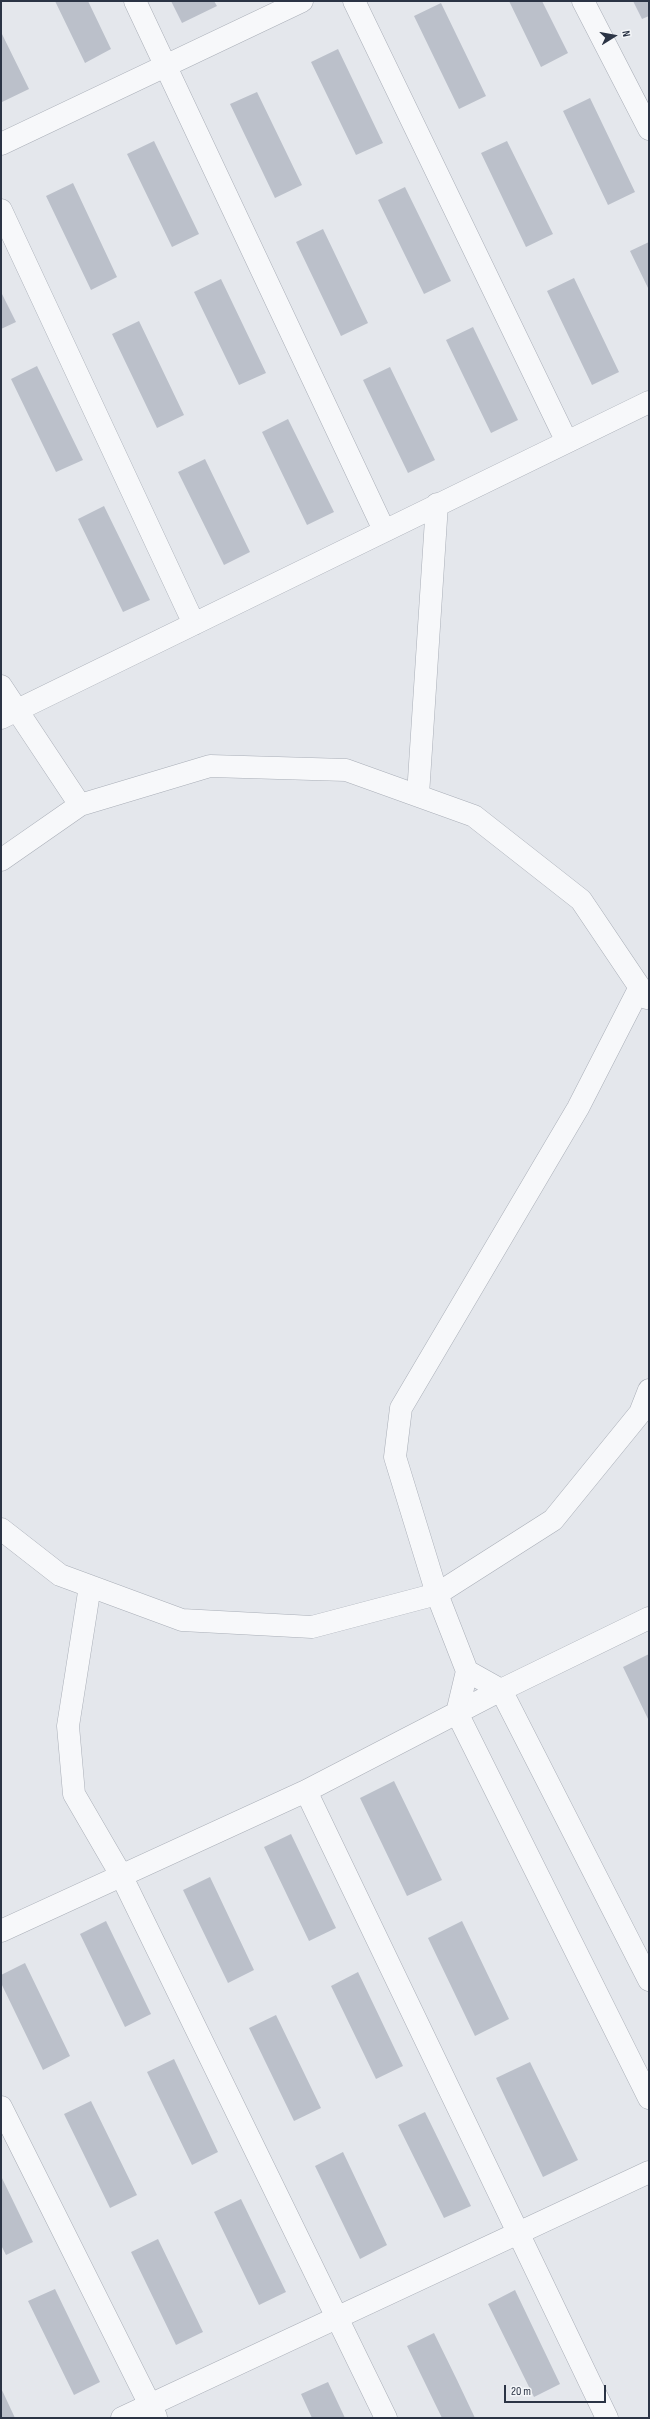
<!DOCTYPE html>
<style>
body{margin:0}
#map{position:relative;width:650px;height:2419px;overflow:hidden;background:#e4e7ec;font-family:"Sofia Sans Condensed",sans-serif}
canvas{display:block}
.frame{position:absolute;inset:0;border:2px solid #2b3445;pointer-events:none}
.north{position:absolute;left:594px;top:16px;width:40px;height:40px;-webkit-text-stroke:3px #f4f6f9;paint-order:stroke;rotate:79deg;font-size:11px;font-weight:700;line-height:16px;text-align:center;color:#2b3445}
.north::after{content:'';display:block;margin:auto;width:14px;height:18px;background:#2b3445;clip-path:polygon(50% 0,100% 100%,50% 72%,0 100%)}
.scale{position:absolute;left:504px;top:2385px;width:102px;height:18px;box-sizing:border-box;border:2px solid #2b3445;border-top:0;padding-left:5px;font-size:12px;line-height:14px;white-space:nowrap;color:#2b3445;-webkit-text-stroke:3px #f4f6f9;paint-order:stroke}
</style>
<div id="map">
<canvas width="650" height="2419"></canvas>
<div class="frame"></div>
<div class="north">N</div>
<div class="scale">20 m</div>
</div>
<script>
const ctx = document.querySelector('canvas').getContext('2d');
ctx.lineJoin = 'round';
function fill(path, color) {
  ctx.fillStyle = color;
  ctx.fill(path, 'evenodd');
}
function shape(rows) {
  const path = new Path2D();
  for (const r of rows) {
    path.moveTo(r[0], r[1]);
    for (let i = 2; i < r.length; i += 2) path.lineTo(r[i], r[i + 1]);
  }
  return path;
}
function trace(path, color, width, dash) {
  ctx.strokeStyle = color;
  ctx.lineWidth = width;
  ctx.lineCap = dash ? 'butt' : 'round';
  ctx.setLineDash(dash || []);
  ctx.stroke(path);
}
const building = shape([
 [55,1,88,1,111,49,85,63],
 [171,1,214,1,217,6,182,23],
 [509,1,542,1,568,53,541,67],
 [633,1,649,1,649,16,642,19],
 [441,3,486,96,459,109,414,16],
 [1,32,29,89,2,102,1,101],
 [338,49,383,143,356,155,311,62],
 [257,92,302,185,275,198,230,104],
 [590,98,635,192,608,205,563,111],
 [154,141,199,234,172,247,127,154],
 [507,141,553,234,526,247,481,153],
 [73,183,117,277,91,290,46,196],
 [405,187,451,281,424,294,378,200],
 [323,229,368,323,341,336,296,242],
 [649,242,649,290,630,251],
 [574,278,619,372,592,385,547,291],
 [221,279,266,373,239,385,194,292],
 [1,292,16,322,1,329],
 [139,321,184,415,157,428,112,334],
 [473,327,518,420,491,433,446,340],
 [37,366,83,460,56,472,11,379],
 [390,367,435,460,408,473,363,380],
 [288,419,334,512,307,525,262,432],
 [205,459,250,552,224,565,178,472],
 [104,506,150,600,123,612,78,519],
 [649,1654,649,1721,623,1667],
 [394,1781,442,1880,407,1896,360,1798],
 [291,1834,336,1928,309,1941,264,1847],
 [210,1877,254,1970,228,1983,183,1890],
 [106,1921,151,2014,125,2027,80,1934],
 [462,1921,509,2019,475,2036,428,1938],
 [25,1963,70,2056,43,2070,1,1983,1,1975],
 [358,1972,403,2066,376,2079,331,1986],
 [276,2015,321,2108,294,2121,249,2028],
 [174,2059,218,2152,192,2165,147,2072],
 [530,2062,578,2160,543,2177,496,2078],
 [91,2101,137,2195,110,2208,64,2114],
 [425,2112,471,2206,444,2218,398,2125],
 [343,2152,387,2245,360,2259,315,2166],
 [1,2176,33,2242,6,2255,1,2245],
 [241,2199,286,2292,259,2305,214,2212],
 [158,2239,203,2332,176,2345,131,2252],
 [55,2289,100,2382,74,2395,28,2301],
 [515,2290,560,2384,534,2397,488,2304],
 [434,2333,457,2380,475,2418,442,2418,407,2346],
 [328,2382,345,2418,312,2418,301,2394],
 [1,2388,15,2418,1,2418]
]);
const minor = shape([
 [135,1,384,530],
 [354,1,566,440],
 [583,1,649,129],
 [1,144,302,1],
 [1,210,194,624],
 [1,686,80,805],
 [1,718,649,402],
 [418,795,437,504],
 [1,860,80,805,210,766,346,770,474,816,581,900,647,998],
 [640,987,578,1108,401,1408,395,1457,437,1594,467,1671,457,1713,649,2098],
 [1,1529,60,1575,182,1620,312,1627,437,1594,553,1520,640,1413,649,1390],
 [90,1586,68,1726,74,1794,121,1875,386,2418],
 [467,1671,501,1690,649,1980],
 [306,1791,607,2418],
 [1,1931,306,1791,501,1690,649,1618],
 [1,2107,156,2417],
 [122,2418,649,2172]
]);
fill(building, '#bbc0ca');
trace(minor, '#a9aeb7', 23);
trace(minor, '#f7f8fa', 22);
</script>
